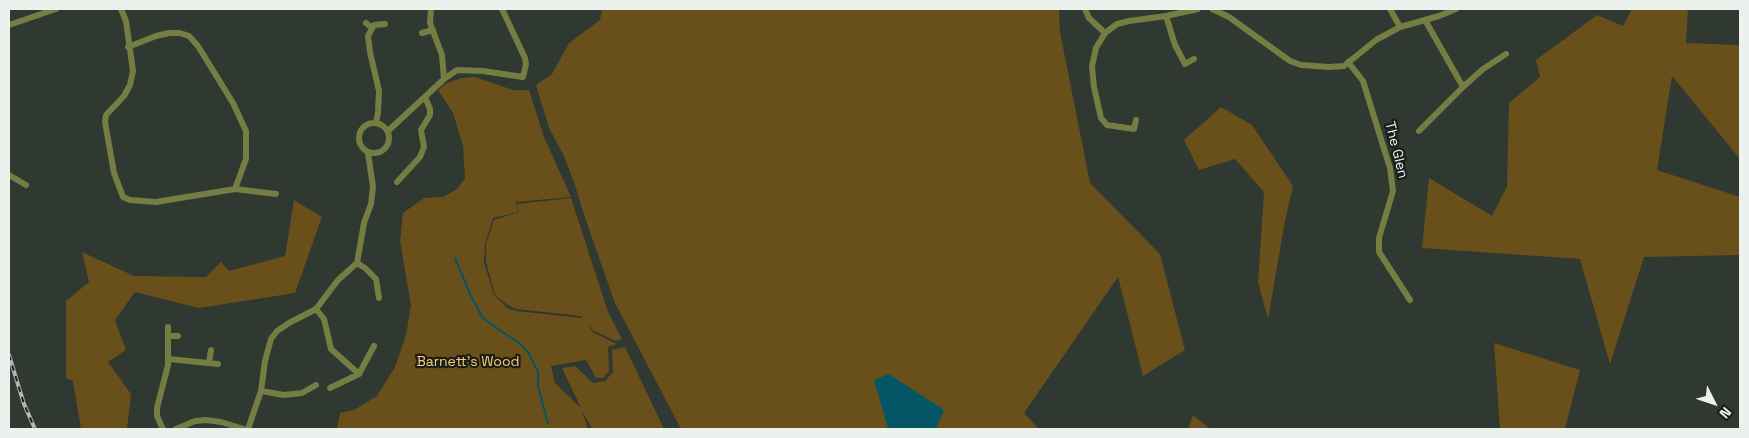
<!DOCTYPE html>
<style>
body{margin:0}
#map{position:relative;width:1749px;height:438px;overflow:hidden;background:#2f3831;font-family:"Space Grotesk",sans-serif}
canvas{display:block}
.frame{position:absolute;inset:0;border:10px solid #ebf1ec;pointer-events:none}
.north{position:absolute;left:1689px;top:378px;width:50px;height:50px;-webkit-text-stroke:4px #1a1e1b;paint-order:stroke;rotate:131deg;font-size:14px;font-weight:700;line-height:20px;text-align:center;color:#ebf1ec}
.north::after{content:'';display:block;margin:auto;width:18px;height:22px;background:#ebf1ec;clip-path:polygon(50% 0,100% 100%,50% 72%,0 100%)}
</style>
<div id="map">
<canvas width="1749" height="438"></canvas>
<div class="frame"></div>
<div class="north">N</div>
</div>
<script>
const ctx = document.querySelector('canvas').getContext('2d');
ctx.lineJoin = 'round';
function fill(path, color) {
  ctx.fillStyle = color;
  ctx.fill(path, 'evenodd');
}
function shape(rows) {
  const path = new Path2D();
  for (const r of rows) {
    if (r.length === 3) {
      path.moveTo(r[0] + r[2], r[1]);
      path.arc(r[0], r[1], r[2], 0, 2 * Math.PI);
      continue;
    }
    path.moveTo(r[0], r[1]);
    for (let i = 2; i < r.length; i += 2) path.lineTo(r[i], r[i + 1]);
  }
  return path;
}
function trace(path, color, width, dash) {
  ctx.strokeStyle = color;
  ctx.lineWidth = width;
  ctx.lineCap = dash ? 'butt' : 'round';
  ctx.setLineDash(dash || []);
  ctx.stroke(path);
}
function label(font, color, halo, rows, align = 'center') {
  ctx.font = font + ' "Space Grotesk",sans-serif';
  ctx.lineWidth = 4.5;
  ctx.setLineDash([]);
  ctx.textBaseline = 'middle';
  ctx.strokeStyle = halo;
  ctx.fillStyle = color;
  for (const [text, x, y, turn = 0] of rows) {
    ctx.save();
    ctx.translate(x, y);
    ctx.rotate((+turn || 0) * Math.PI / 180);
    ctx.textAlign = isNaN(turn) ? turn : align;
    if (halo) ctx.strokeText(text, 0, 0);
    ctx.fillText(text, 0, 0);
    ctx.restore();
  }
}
const green = shape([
 [602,9,1059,9,1060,32,1090,183,1160,254,1185,350,1143,376,1118,277,1024,413,1039,429,681,429,615,303,583,212,575,185,564,156,549,128,536,85,552,74,569,43,600,20],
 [1632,9,1688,9,1686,43,1740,45,1740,159,1672,76,1657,170,1740,197,1740,255,1644,257,1610,364,1580,259,1422,248,1429,178,1492,216,1507,186,1509,103,1540,77,1536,60,1597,15,1623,26],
 [475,77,513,90,529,90,544,137,571,197,516,202,518,212,493,218,485,244,484,263,494,295,509,309,516,311,582,318,581,316,516,309,508,305,495,295,486,262,486,244,494,220,519,212,517,204,571,198,608,312,622,339,616,341,594,331,586,322,594,333,617,344,608,347,609,371,603,378,596,378,586,360,551,366,555,383,581,408,562,368,575,366,593,383,605,381,613,372,612,350,625,347,664,429,592,429,582,411,588,429,337,429,340,413,354,410,377,396,395,367,406,335,411,305,400,241,403,213,424,198,443,197,457,189,465,178,463,146,453,113,438,90,447,83,462,78],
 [1221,107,1252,125,1293,186,1285,221,1268,319,1258,282,1264,192,1235,159,1199,170,1184,140],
 [294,200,322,217,295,293,199,308,135,292,115,320,126,350,108,362,131,394,127,429,81,429,73,381,66,378,66,301,89,282,82,252,134,276,206,277,221,262,229,271,285,256],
 [1494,343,1580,370,1565,429,1500,429],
 [1193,415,1210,429,1188,429]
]);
const water = shape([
 [889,374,944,410,936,429,890,429,888,428,874,380]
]);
const stream = shape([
 [455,258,470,294,482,317,498,329,519,343,528,352,538,372,538,386,548,424]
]);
const street = shape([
 [121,9,126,21,133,71,130,85,124,96,106,115,105,122,114,173,123,197,130,200,156,202,235,189,276,194],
 [431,9,430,23,442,55,444,79],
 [1085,9,1089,18,1105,33],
 [1212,9,1229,17,1290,61,1301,65,1329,67,1344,66,1376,40,1400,27,1439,16,1456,9],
 [1390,9,1400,27],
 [1166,16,1175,45,1185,64,1194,59],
 [366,23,372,28],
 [9,25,56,9],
 [422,33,433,30],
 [128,47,156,36,169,33,180,33,189,36,198,46,233,103,246,131,246,159,235,189],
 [1348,62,1363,81,1390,168,1393,191,1379,238,1379,252,1410,300],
 [1463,87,1483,69,1506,54],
 [1136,120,1134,129,1107,125,1101,118,1094,87,1092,66,1096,48,1105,33,1117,24,1129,21,1166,16,1198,9],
 [374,138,15],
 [376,123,378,112,379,91,370,52,368,36,374,25,385,24],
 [388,131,444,79,457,70,483,71,523,77,526,64,525,58,502,9],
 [1419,131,1463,87,1425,20],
 [9,175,26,185],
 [397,182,420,157,424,147,421,130,430,115,430,109,425,97],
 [357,263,365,268,376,279,379,298],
 [316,309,324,319,331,349,359,374,374,346],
 [169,336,178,336],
 [169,359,218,364],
 [209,363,211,350],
 [330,388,359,374],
 [261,391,284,395,302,393,316,385],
 [163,429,157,416,157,408,168,365,168,327],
 [176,429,195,421,206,420,221,422,244,429],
 [248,429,261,391,265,361,271,339,277,331,289,323,316,309,338,280,357,263,364,223,371,204,373,187,368,153]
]);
const rail = shape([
 [9,355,24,404,35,429]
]);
const streetNames = [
 ["The Glen",1396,150,76]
];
const parkNames = [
 ["Barnett's Wood",468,362]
];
fill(green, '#694f1a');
fill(water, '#045667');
trace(stream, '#045667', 2);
trace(street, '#757d43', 6);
trace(rail, '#b2b9b4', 4);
trace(rail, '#1a1e1b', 2, [5.5]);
label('14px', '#ebf1ec', '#1a1e1b', streetNames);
label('14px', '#fbcb70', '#1a1e1b', parkNames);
</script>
